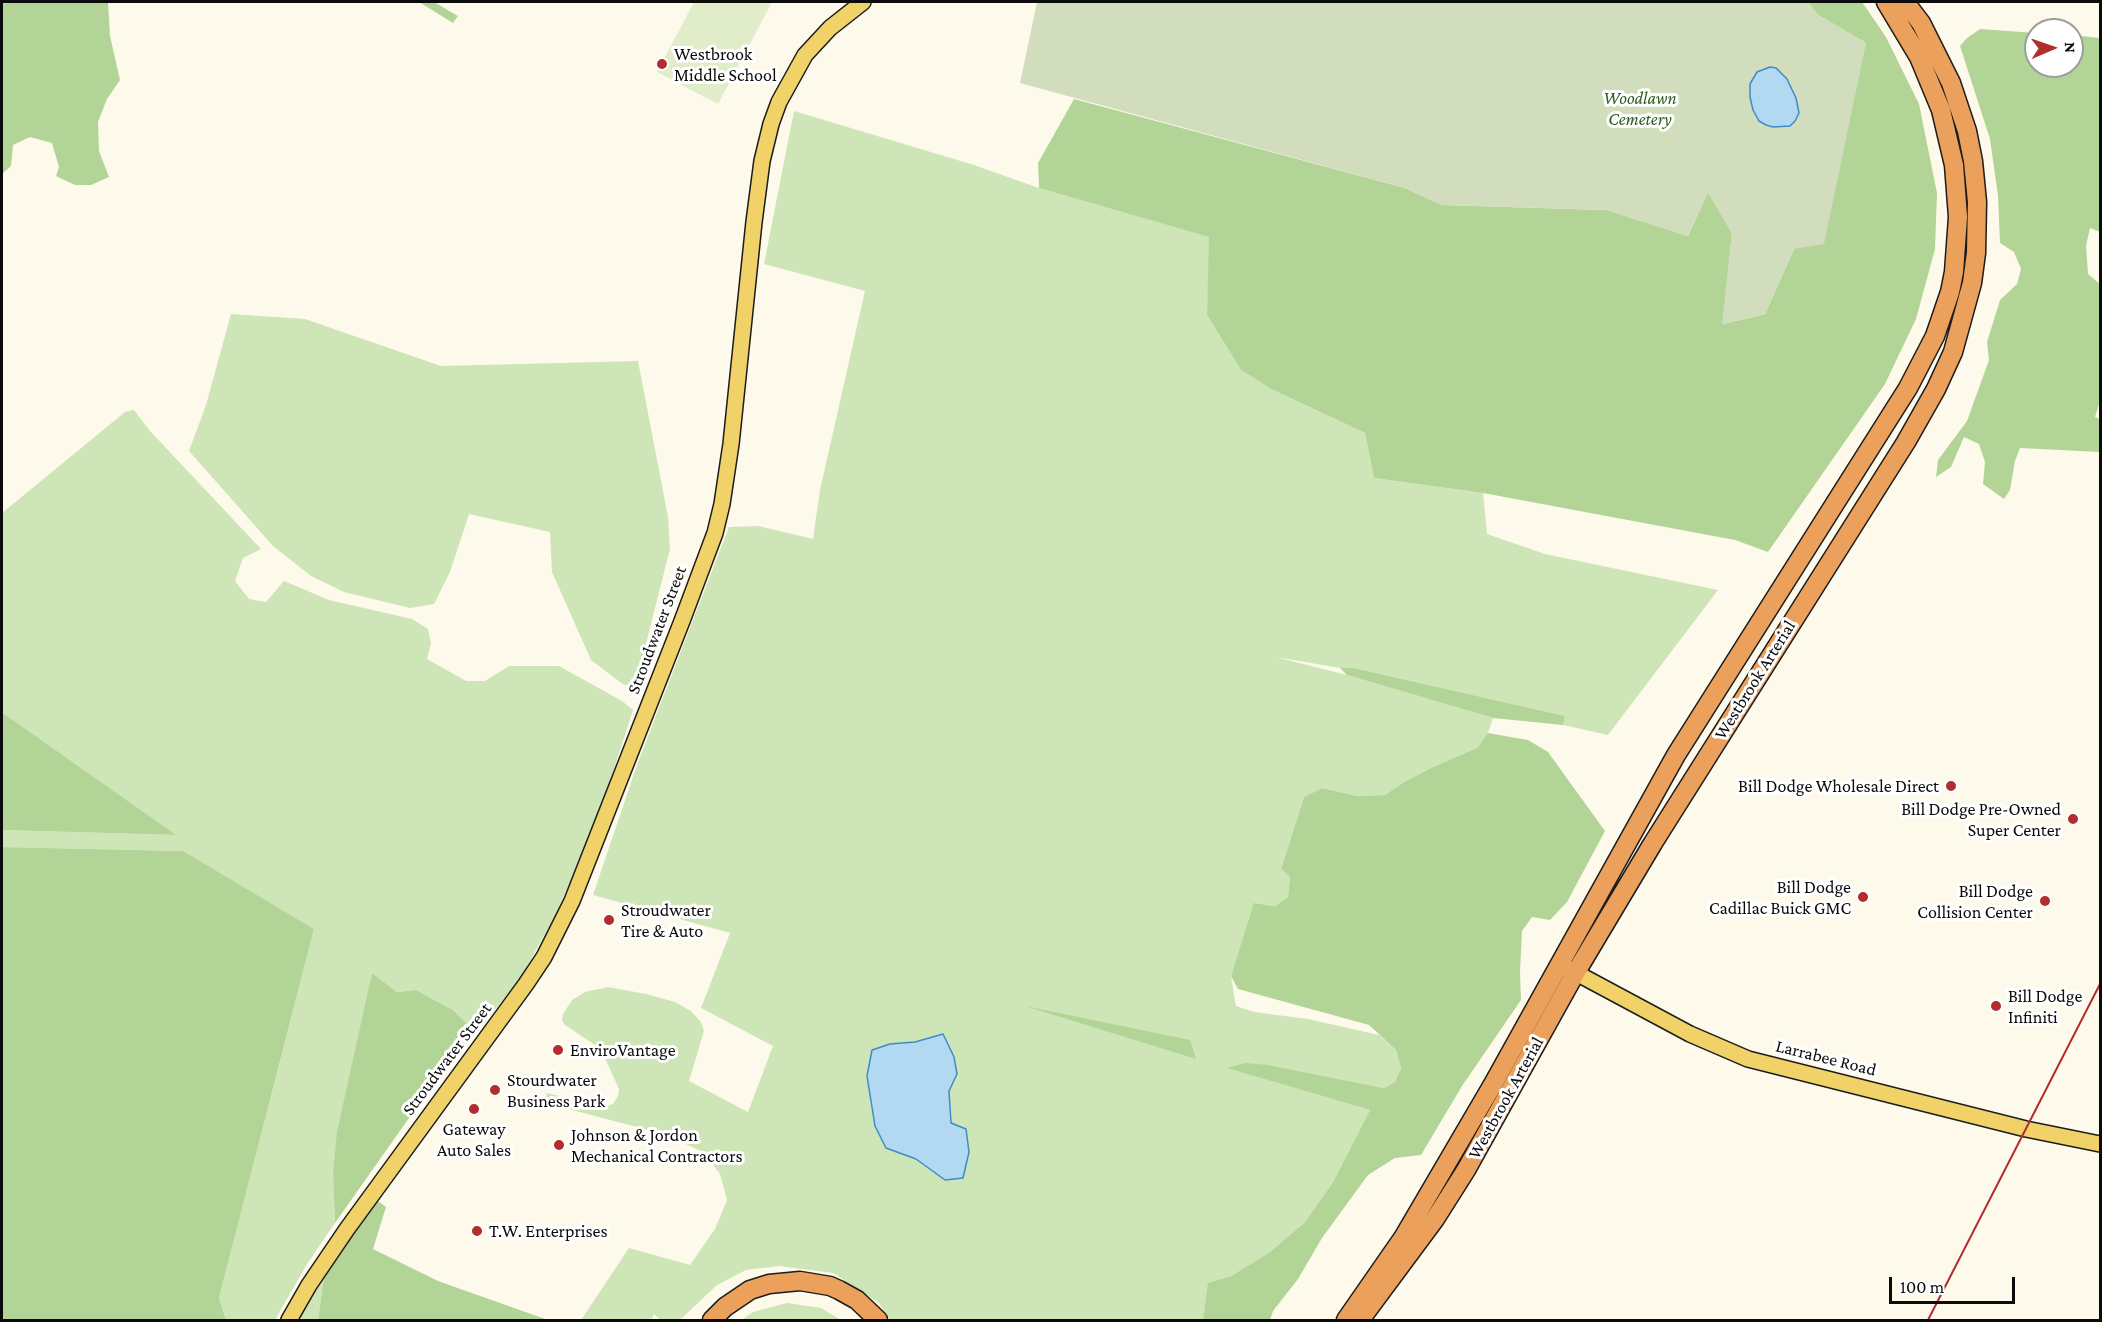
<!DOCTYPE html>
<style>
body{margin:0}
#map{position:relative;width:2102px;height:1322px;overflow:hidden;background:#fefaeb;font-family:"Crimson Pro",serif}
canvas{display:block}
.frame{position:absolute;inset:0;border:3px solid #0b0b0b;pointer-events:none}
.north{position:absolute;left:2024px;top:18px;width:60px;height:60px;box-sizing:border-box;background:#fff;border:2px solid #9d9d9d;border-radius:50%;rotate:88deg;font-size:16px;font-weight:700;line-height:24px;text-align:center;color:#0b0b0b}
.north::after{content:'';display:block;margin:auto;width:21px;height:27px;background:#b12d30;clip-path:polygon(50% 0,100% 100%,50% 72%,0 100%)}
.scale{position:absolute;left:1889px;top:1277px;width:126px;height:27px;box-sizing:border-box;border:3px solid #0b0b0b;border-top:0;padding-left:8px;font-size:18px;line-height:21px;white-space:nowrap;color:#0b0b0b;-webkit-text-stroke:4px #fff;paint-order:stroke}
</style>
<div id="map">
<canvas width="2102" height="1322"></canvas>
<div class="frame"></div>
<div class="north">N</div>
<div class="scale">100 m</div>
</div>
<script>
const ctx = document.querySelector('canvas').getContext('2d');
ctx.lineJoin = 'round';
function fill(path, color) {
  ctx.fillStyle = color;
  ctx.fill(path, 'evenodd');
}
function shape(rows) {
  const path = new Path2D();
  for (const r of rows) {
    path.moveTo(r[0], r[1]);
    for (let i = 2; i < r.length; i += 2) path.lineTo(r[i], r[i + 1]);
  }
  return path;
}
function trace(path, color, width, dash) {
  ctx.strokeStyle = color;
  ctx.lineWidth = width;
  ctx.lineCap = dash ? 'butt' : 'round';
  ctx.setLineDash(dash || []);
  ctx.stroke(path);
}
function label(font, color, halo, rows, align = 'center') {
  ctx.font = font + ' "Crimson Pro",serif';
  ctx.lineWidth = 6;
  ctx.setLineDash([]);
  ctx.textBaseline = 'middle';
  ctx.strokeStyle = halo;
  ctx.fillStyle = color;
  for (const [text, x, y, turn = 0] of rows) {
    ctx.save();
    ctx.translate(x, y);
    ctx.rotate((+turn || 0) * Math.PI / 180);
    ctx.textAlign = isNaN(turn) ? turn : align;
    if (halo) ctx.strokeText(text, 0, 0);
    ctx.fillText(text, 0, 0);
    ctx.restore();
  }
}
const green = shape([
 [794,111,974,165,1039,188,1210,237,1207,315,1241,370,1271,389,1365,433,1374,478,1483,493,1487,534,1545,554,1718,590,1608,735,1563,725,1565,716,1354,668,1340,668,1276,657,1347,675,1493,718,1488,733,1477,748,1433,767,1404,782,1385,795,1357,796,1322,788,1304,797,1281,869,1290,877,1288,897,1275,906,1255,903,1231,976,1236,1006,1254,1012,1308,1019,1379,1035,1396,1050,1401,1068,1395,1082,1384,1088,1269,1065,1229,1068,1370,1110,1333,1182,1305,1222,1270,1252,1231,1276,1209,1283,1203,1320,890,1320,879,1303,833,1273,779,1266,746,1270,717,1285,682,1318,677,1320,660,1320,654,1314,651,1320,581,1320,629,1248,690,1265,715,1229,727,1200,720,1174,703,1152,664,1134,545,1103,547,1093,604,1107,613,1104,618,1096,619,1089,604,1056,595,1045,565,1025,562,1020,563,1014,572,1000,585,992,608,987,646,994,675,1002,691,1011,701,1022,704,1031,689,1081,748,1112,773,1046,701,1008,730,933,593,895,638,762,729,527,758,526,813,539,820,490,865,291,764,264],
 [231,314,305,319,441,366,638,361,668,517,670,549,637,679,632,685,624,685,591,660,552,572,550,532,469,514,450,572,434,604,410,608,344,592,311,576,273,546,189,451,206,405],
 [134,410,150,431,261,549,243,558,235,581,249,599,266,602,284,581,329,600,412,619,428,629,431,643,427,659,466,681,485,681,509,666,559,666,622,701,633,710,605,796,573,876,553,919,520,979,476,1033,453,1010,416,990,397,992,372,973,333,1174,335,1223,307,1264,275,1320,226,1320,219,1298,314,929,182,851,2,847,2,830,175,835,2,713,2,513,125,412],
 [324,1276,318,1320,297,1320,303,1310],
 [787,1303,821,1308,841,1320,742,1320,753,1312]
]);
const forest = shape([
 [2,2,108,2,110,36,120,80,107,99,98,122,99,151,109,177,91,185,75,185,56,176,59,167,52,143,30,137,13,145,11,166,2,174],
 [419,2,434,2,458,16,453,23],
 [1808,2,1862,2,1886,37,1919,104,1937,193,1935,249,1916,319,1885,384,1768,552,1735,540,1483,493,1374,478,1365,433,1271,389,1241,370,1207,315,1209,237,1039,188,1038,163,1074,99,1405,188,1442,205,1607,210,1688,236,1708,192,1732,233,1723,324,1765,314,1794,249,1866,43,1818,15],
 [1980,29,2036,33,2036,66,2072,66,2072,35,2100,38,2100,232,2090,228,2086,246,2088,274,2100,284,2100,401,2095,417,2100,419,2100,452,2020,448,2015,461,2010,490,2004,499,1983,484,1985,462,1979,444,1964,437,1951,467,1936,477,1938,460,1967,421,1989,360,1987,342,2000,300,2017,284,2021,269,2014,252,2000,243,1998,196,1990,139,1960,46,1967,38],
 [1340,668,1354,668,1565,716,1563,725,1493,718,1347,675],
 [2,713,7,716,176,835,2,830],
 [1488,733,1528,740,1548,752,1605,831,1567,902,1550,920,1532,917,1522,931,1520,972,1521,1000,1462,1086,1421,1155,1395,1158,1368,1175,1322,1238,1298,1279,1273,1311,1270,1320,1203,1320,1208,1283,1231,1276,1270,1252,1305,1222,1333,1182,1370,1110,1227,1068,1245,1063,1269,1065,1384,1088,1395,1082,1401,1068,1396,1050,1369,1025,1238,989,1231,976,1254,903,1275,906,1288,897,1290,877,1281,869,1304,797,1322,788,1357,796,1385,795,1404,782,1433,767,1477,748],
 [2,847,183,851,314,929,219,1298,226,1320,2,1320],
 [372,973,397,992,416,990,453,1010,476,1033,467,1042,409,1118,335,1223,333,1174,337,1132],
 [1025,1006,1190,1040,1196,1059],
 [375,1199,386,1207,373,1249,438,1281,548,1320,318,1320,324,1276]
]);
const cemetery = shape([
 [1037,2,1808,2,1818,15,1866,43,1824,244,1794,249,1765,314,1722,324,1732,233,1708,192,1688,236,1607,210,1442,205,1405,188,1020,83]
]);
const pitch = shape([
 [694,2,772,2,718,104,657,72]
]);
const water = shape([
 [1770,67,1776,68,1787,79,1796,98,1799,113,1795,121,1790,126,1773,127,1766,125,1759,121,1753,110,1750,97,1750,84,1757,72,1770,67],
 [943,1034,954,1057,957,1074,949,1091,951,1123,966,1129,969,1152,963,1178,945,1180,916,1159,886,1148,875,1126,867,1076,872,1050,890,1044,915,1042,943,1034]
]);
const major = shape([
 [1565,967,1690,1034,1748,1059,2026,1129,2100,1144],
 [289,1320,309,1285,347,1229,526,984,544,957,572,901,682,621,715,533,722,504,731,444,754,222,762,161,771,124,779,102,805,55,830,28,863,2]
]);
const highway = shape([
 [712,1320,725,1307,750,1290,769,1284,800,1281,830,1286,839,1290,857,1300,878,1320],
 [1346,1320,1403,1238,1492,1086,1676,755,1908,388,1935,336,1950,292,1954,272,1958,217,1954,165,1941,110,1919,57,1886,2],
 [1360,1320,1435,1219,1466,1170,1576,972,1653,843,1906,442,1936,389,1953,352,1972,283,1976,253,1977,202,1973,161,1967,131,1951,83,1921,23,1905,2]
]);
const rail = shape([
 [1928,1320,2100,984]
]);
const markers = [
 [662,64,6,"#b12d30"],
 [1951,786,6,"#b12d30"],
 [2073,819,6,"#b12d30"],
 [1863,897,6,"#b12d30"],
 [2045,901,6,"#b12d30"],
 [609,920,6,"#b12d30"],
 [1996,1006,6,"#b12d30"],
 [558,1050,6,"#b12d30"],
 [495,1090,6,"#b12d30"],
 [474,1109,6,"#b12d30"],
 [559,1145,6,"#b12d30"],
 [477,1231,6,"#b12d30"]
];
const poiNames = [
 ["Westbrook",674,54],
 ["Middle School",674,75],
 ["Bill Dodge Wholesale Direct",1939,786,"right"],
 ["Bill Dodge Pre-Owned",2061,809,"right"],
 ["Super Center",2061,830,"right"],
 ["Bill Dodge",1851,887,"right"],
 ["Cadillac Buick GMC",1851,908,"right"],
 ["Bill Dodge",2033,891,"right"],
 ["Collision Center",2033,912,"right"],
 ["Stroudwater",621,910],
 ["Tire & Auto",621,931],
 ["Bill Dodge",2008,996],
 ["Infiniti",2008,1017],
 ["EnviroVantage",570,1050],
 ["Stourdwater",507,1080],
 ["Business Park",507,1101],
 ["Gateway",474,1129,"center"],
 ["Auto Sales",474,1150,"center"],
 ["Johnson & Jordon",571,1135],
 ["Mechanical Contractors",571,1156],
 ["T.W. Enterprises",489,1231]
];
const parkNames = [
 ["Woodlawn",1640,98],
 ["Cemetery",1640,119]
];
const streetNames = [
 ["Stroudwater Street",657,630,-69],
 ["Westbrook Arterial",1755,680,-58],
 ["Larrabee Road",1826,1058,14],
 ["Stroudwater Street",447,1059,-53],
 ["Westbrook Arterial",1506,1098,-61]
];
fill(green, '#cee5b7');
fill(forest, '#b2d597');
fill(cemetery, '#d2ddbe');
fill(pitch, '#e0edc8');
fill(water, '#b3d9f2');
trace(water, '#3f8cc4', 1.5);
trace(major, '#1c1c1c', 18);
trace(highway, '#1c1c1c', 21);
trace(major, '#f0d269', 15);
trace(highway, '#eba05c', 18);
trace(rail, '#b12d30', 2);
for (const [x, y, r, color] of markers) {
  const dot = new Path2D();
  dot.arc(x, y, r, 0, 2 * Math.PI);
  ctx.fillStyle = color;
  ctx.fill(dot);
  trace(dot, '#fff', 2);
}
label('18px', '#0b0b0b', '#fff', poiNames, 'left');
label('italic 18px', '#2c5e20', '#fff', parkNames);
label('18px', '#0b0b0b', '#fff', streetNames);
</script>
